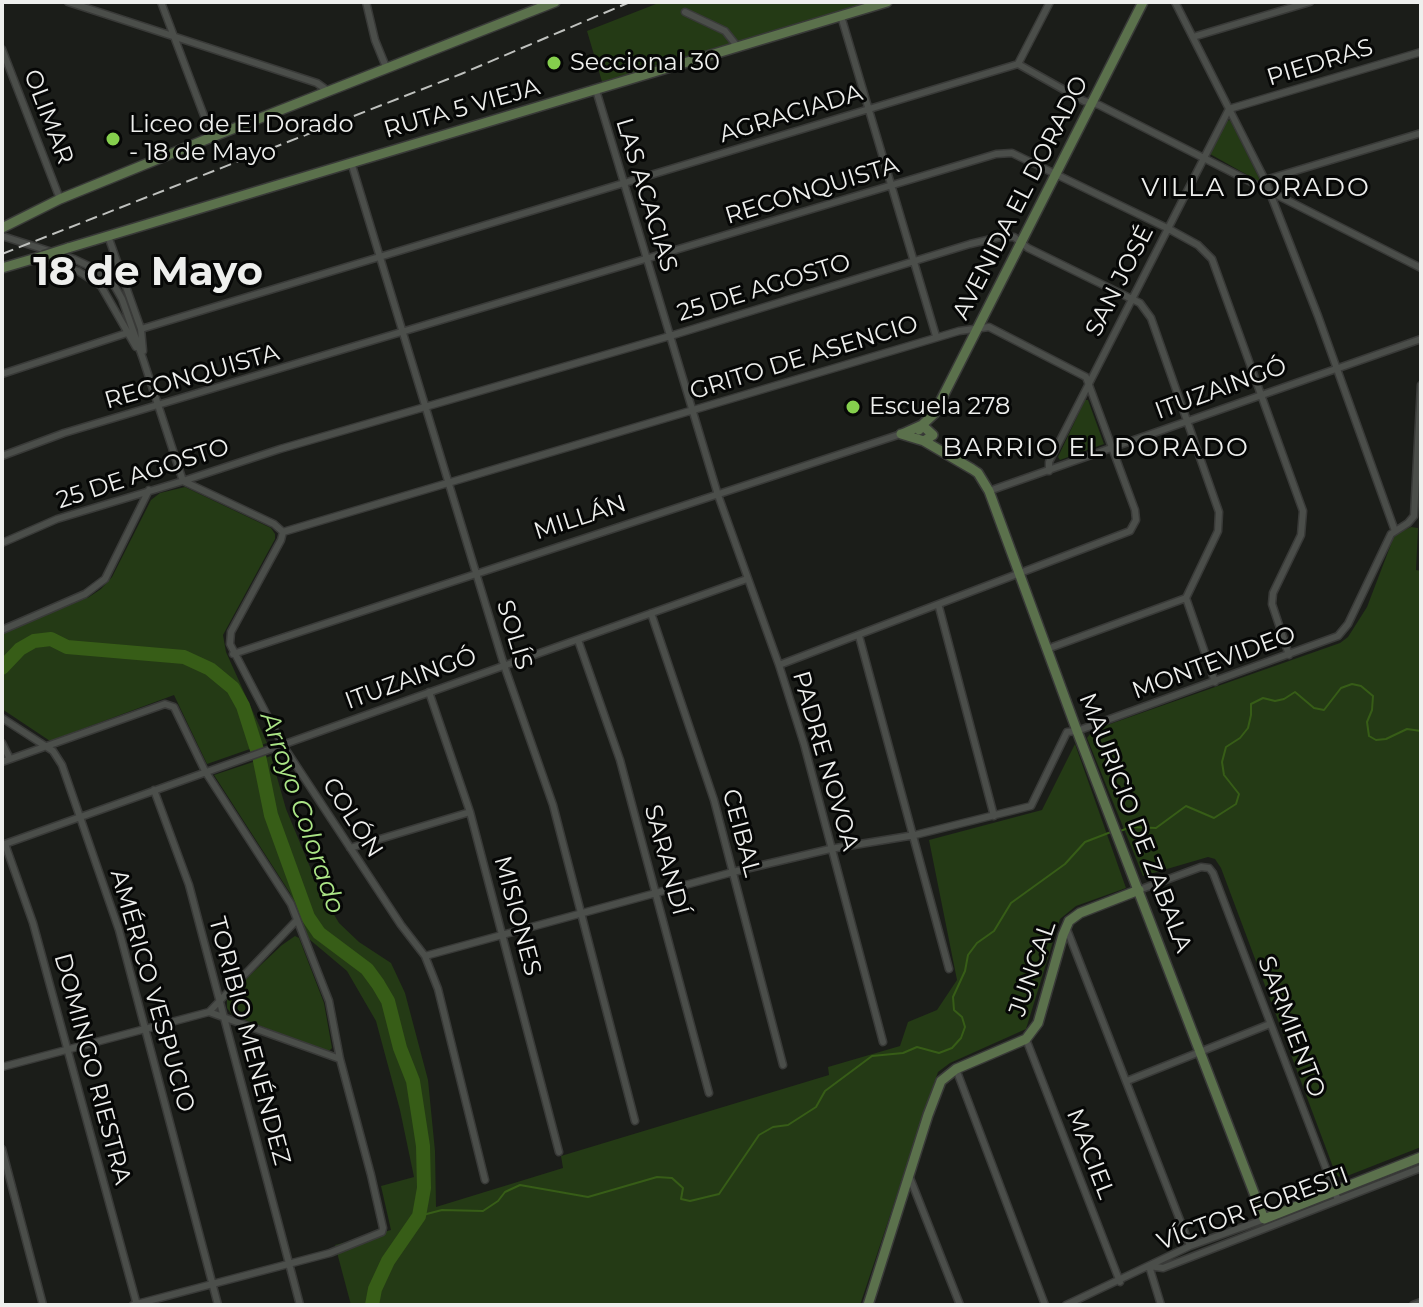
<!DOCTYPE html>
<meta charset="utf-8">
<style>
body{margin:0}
#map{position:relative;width:1423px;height:1307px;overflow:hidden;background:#1b1d19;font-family:Montserrat,sans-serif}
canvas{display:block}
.frame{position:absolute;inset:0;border:4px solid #eeefed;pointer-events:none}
</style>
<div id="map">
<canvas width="1423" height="1307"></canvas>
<div class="frame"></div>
</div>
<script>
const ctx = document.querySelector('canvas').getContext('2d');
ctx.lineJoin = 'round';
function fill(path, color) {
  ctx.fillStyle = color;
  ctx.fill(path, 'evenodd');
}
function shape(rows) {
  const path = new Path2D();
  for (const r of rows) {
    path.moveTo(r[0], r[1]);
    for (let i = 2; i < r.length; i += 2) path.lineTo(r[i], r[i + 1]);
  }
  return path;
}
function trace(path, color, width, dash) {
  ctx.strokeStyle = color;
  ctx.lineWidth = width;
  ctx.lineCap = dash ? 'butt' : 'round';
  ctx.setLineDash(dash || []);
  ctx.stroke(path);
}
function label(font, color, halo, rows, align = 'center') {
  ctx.font = font + ' Montserrat,sans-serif';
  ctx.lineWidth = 6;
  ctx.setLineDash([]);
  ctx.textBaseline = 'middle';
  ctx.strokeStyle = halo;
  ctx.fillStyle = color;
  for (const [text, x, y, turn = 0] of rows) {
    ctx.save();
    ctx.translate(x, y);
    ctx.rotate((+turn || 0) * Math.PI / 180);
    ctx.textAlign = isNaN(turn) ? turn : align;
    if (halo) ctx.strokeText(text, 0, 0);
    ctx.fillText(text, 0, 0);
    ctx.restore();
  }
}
const green = shape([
 [661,2,878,2,603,85,587,31],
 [1230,120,1260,180,1258,181,1210,154,1227,121],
 [1085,400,1088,400,1104,444,1060,460,1058,457],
 [185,487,271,528,275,534,275,539,223,635,226,652,267,743,207,764,174,695,50,741,2,709,2,633,89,597,101,589,112,577,151,500,160,493],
 [1411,527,1418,528,1416,570,1421,571,1421,1147,1342,1178,1336,1175,1221,868,1215,859,1208,857,1143,876,1087,738,1093,730,1340,643,1348,637,1367,607,1393,539,1396,534],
 [1075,744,1126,888,1076,906,1060,919,1026,1029,950,1063,938,1072,860,1305,351,1305,335,1245,391,1230,381,1186,414,1177,400,1110,376,1021,347,971,309,939,290,893,214,775,271,756,286,809,320,891,339,923,359,942,391,963,405,993,428,1080,435,1151,436,1207,563,1168,561,1156,829,1075,828,1067,900,1046,908,1022,937,1010,957,980,929,840,1042,810],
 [295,936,299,938,324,1003,332,1048,328,1052,232,1015,227,1008,227,999,231,993,282,945]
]);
const stream = shape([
 [1120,831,1131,827,1156,828,1186,806,1214,818,1236,804,1239,794,1224,775,1222,762,1226,747,1240,738,1248,728,1251,715,1251,704,1263,698,1275,701,1284,699,1295,692,1314,708,1324,710,1341,688,1352,684,1361,686,1373,696,1372,710,1367,722,1369,736,1376,740,1386,739,1407,729,1421,731],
 [419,1216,442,1210,483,1211,498,1201,505,1192,520,1185,588,1197,657,1177,672,1178,683,1188,681,1199,690,1201,719,1194,759,1135,773,1127,788,1125,816,1107,825,1091,872,1056,903,1053,917,1047,939,1053,952,1048,961,1038,965,1027,962,1017,954,1010,953,997,965,971,968,955,977,943,994,931,1011,903,1065,864,1085,842,1111,832]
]);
const river = shape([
 [2,668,20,649,34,641,51,639,67,647,184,657,210,669,233,688,243,706,259,756,271,815,308,917,319,933,367,969,378,984,388,1001,400,1048,413,1081,423,1146,424,1188,419,1216,388,1261,375,1289,372,1305]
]);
const street = shape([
 [68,2,317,83,328,91],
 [161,2,212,137],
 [366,2,375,40,386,67],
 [1175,2,1265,180,1318,316,1395,531],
 [685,12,725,31,737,46],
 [841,16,936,336],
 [1193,37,1310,2],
 [2,49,60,199],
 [1018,64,1050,2],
 [596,90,718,495,779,665,804,744,883,1042],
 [351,162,504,665,553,805,635,1121],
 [1265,180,1421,133],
 [2,236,74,259,91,267,114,285,122,299,143,359,183,481,274,524,283,532],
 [108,236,141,329,143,351],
 [38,259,78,271,101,286,136,347],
 [141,329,1018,64,1084,101,1099,105,1421,268],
 [2,374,127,333],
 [2,456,64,433,996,154,1012,153,1167,228,1198,245,1212,259,1303,511,1301,535,1273,593,1272,604,1289,655],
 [1049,471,1049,462,1229,109,1421,52],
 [989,491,1421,339],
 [283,532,959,331,989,327,1086,377,1135,510,1136,520,1130,531,779,665],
 [283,532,281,540,231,632,230,644,282,744,401,925,425,956,438,989,485,1180],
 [2,543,57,519,183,481,280,449,670,336,970,244,1000,237,1014,237,1028,248,1140,303,1151,318,1219,512,1218,531,1186,598,1215,682],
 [939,607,994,816],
 [651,613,714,800,783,1065],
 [2,630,85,594,105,579,149,490],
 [859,636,949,969],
 [578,640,620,760,709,1093],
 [1047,649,1186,598],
 [233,654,901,434],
 [429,692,470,812,559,1152],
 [2,718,53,751,62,765,119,930,218,1305],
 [2,743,10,759],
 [2,762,165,704,174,707,205,771,291,904,329,1001,340,1059,371,1175,383,1228,382,1232,330,1253,133,1305],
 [154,790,189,885,300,1305],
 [5,844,33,923,137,1305],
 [2,845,747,579],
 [350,848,470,812],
 [1139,890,1201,867,1209,868,1213,873,1338,1200],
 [1066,927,1190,1246],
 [425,956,733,872,830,849,915,835,1031,806,1067,732,1077,731,1338,636,1348,624,1391,534,1408,523,1414,516,1421,385],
 [209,1012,297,920],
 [1026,1039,1120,1282],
 [2,1067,209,1012,340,1059],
 [956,1069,1045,1305],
 [1127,1081,1270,1024],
 [2,1149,43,1305],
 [910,1178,960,1305],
 [1149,1266,1163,1268,1421,1168],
 [1149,1266,1161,1305],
 [1066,1305,1190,1246,1265,1219],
 [1413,1305,1421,1302]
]);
const secondary = shape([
 [2,228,60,199,212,137,555,2],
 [68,248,887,2],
 [2,268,43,256],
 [919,430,922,425,933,435,924,441],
 [901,434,924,441,972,469,978,473,989,491,1077,731,1264,1219,1421,1157],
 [902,434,922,425,934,414,1143,2],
 [868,1305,928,1115,941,1081,956,1069,1026,1039,1038,1023,1063,935,1069,921,1080,913,1139,890]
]);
const rail = shape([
 [2,254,461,74,630,2]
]);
const secondaryBridge = shape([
 [43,256,68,248]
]);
const markers = [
 [554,63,8,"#85cf4d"],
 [113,139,8,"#85cf4d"],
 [853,407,8,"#85cf4d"]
];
const poiNames = [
 ["Seccional 30",570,63],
 ["Liceo de El Dorado",129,125],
 ["- 18 de Mayo",129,153],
 ["Escuela 278",869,407]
];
const streetNames = [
 ["PIEDRAS",1320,63,-17],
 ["RUTA 5 VIEJA",462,109,-16],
 ["AGRACIADA",791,114,-17],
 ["OLIMAR",48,117,69],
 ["RECONQUISTA",812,191,-17],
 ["LAS ACACIAS",646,195,73],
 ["AVENIDA EL DORADO",1021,198,-63],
 ["SAN JOSÉ",1120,281,-63],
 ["25 DE AGOSTO",764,288,-17],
 ["GRITO DE ASENCIO",804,358,-17],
 ["RECONQUISTA",192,377,-16],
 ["ITUZAINGÓ",1221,389,-20],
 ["25 DE AGOSTO",143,474,-18],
 ["MILLÁN",580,518,-18],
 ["SOLÍS",514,635,73],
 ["MONTEVIDEO",1214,663,-20],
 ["ITUZAINGÓ",411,679,-20],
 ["PADRE NOVOA",825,761,74],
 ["COLÓN",352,818,57],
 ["MAURICIO DE ZABALA",1135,823,69],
 ["CEIBAL",741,833,75],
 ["SARANDÍ",666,860,75],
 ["MISIONES",517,916,75],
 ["JUNCAL",1033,969,-71],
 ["AMÉRICO VESPUCIO",152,991,74],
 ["SARMIENTO",1291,1027,69],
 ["TORIBIO MENÉNDEZ",249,1041,75],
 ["DOMINGO RIESTRA",92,1069,75],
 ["MACIEL",1090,1154,69],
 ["VÍCTOR FORESTI",1253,1209,-20]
];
const neighbourhoodNames = [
 ["VILLA DORADO",1256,188],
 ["BARRIO EL DORADO",1096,448]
];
const waterNames = [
 ["Arroyo Colorado",302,813,71]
];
const townNames = [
 ["18 de Mayo",148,273]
];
fill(green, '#243a15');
trace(stream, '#375d17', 2);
trace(river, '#375d17', 14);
trace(street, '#393a38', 9);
trace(secondary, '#393a38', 12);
trace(street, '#4b4e4a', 6);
trace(secondary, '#5b714c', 9);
trace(rail, '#bfc1be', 2, [12, 6]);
trace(secondaryBridge, '#393a38', 12, []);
trace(secondaryBridge, '#5b714c', 9);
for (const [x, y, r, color] of markers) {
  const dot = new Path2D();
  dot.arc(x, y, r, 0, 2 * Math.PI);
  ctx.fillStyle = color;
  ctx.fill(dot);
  trace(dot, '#060706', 3);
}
label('24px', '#eeefed', '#060706', poiNames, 'left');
label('24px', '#eeefed', '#060706', streetNames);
ctx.letterSpacing = '2px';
label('26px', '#eeefed', '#060706', neighbourhoodNames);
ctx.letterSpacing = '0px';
label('italic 26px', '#ace687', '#060706', waterNames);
label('bold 40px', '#eeefed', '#060706', townNames);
</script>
